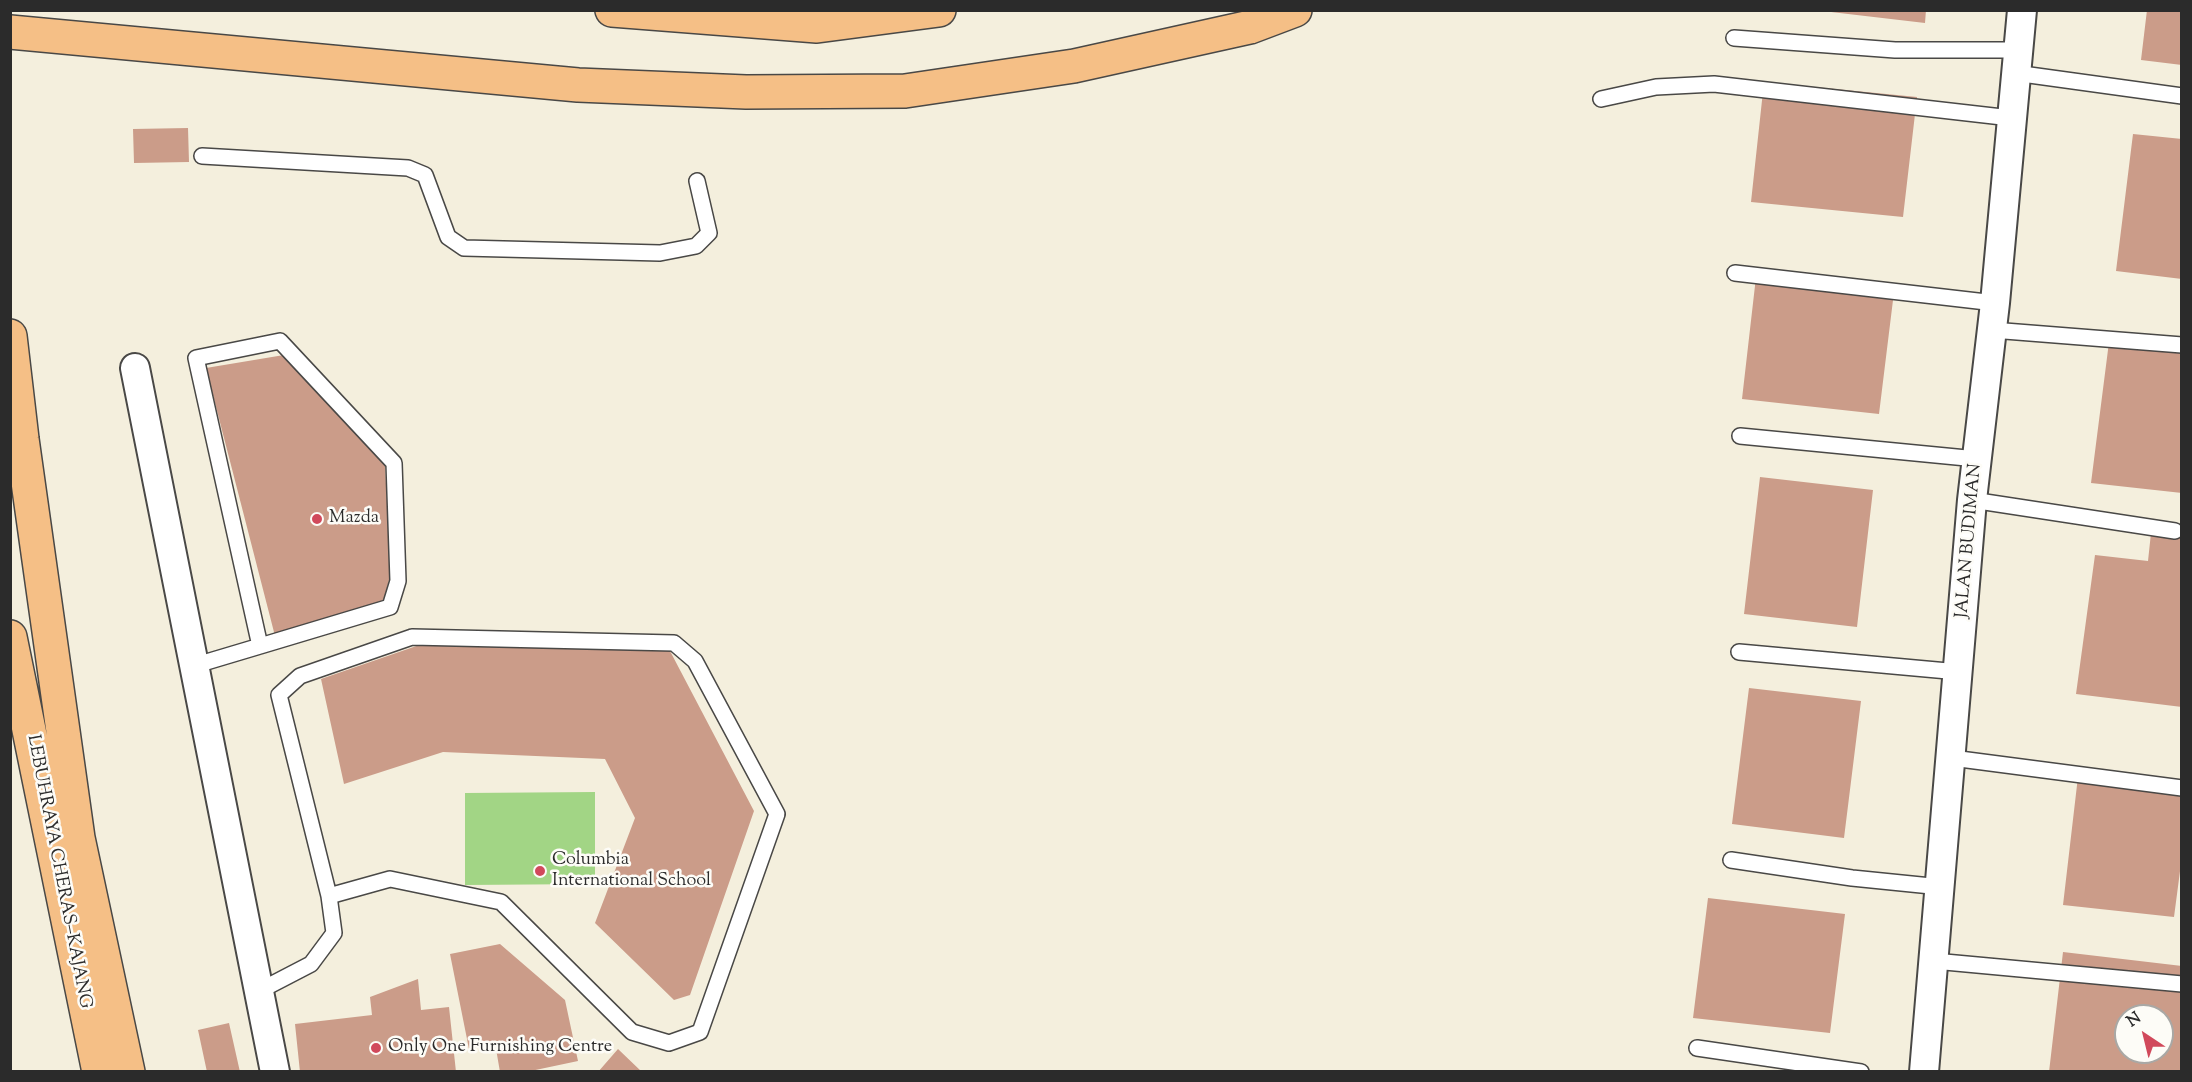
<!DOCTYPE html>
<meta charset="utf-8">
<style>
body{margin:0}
#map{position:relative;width:2192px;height:1082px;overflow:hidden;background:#f4efdd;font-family:"Sorts Mill Goudy",serif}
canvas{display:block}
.frame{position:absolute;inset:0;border:12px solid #2b2b2b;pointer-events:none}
.north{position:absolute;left:2114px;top:1004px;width:60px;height:60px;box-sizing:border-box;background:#fdfcf7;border:2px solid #a9a8a5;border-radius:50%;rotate:325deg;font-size:16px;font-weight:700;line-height:24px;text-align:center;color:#2b2b2b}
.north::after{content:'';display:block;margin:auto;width:21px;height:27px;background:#d1495b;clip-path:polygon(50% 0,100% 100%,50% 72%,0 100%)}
</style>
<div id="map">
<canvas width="2192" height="1082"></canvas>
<div class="frame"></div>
<div class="north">N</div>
</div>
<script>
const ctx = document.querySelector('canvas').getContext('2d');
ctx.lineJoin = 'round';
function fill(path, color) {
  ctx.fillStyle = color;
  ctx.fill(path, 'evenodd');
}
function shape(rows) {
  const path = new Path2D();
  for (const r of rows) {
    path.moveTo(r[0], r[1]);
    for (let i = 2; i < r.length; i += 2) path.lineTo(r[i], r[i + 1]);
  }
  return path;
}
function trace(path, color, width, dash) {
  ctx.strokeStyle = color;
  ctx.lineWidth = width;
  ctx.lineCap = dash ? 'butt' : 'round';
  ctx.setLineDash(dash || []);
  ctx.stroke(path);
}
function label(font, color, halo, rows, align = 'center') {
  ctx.font = font + ' "Sorts Mill Goudy",serif';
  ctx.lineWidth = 5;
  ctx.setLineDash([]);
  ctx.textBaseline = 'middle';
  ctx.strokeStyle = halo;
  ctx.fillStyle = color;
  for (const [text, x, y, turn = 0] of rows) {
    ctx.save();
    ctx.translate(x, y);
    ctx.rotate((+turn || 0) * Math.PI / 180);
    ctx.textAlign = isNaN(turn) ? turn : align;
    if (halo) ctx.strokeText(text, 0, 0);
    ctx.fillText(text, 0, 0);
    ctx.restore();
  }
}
const green = shape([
 [595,792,595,884,465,885,465,793]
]);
const building = shape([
 [1814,10,1926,10,1925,23],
 [2147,10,2182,10,2182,65,2141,60],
 [1764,82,1917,97,1903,217,1751,202],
 [188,128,189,162,134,163,133,129],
 [2133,134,2182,139,2182,279,2116,271],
 [1756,277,1894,292,1879,414,1742,399],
 [2109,342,2182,351,2182,493,2091,483],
 [284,355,385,466,391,572,384,600,275,636,206,368],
 [1760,477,1873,490,1857,627,1744,614],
 [2151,533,2182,537,2182,707,2076,694,2095,555,2148,561],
 [428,642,670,651,754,811,690,995,674,1000,595,923,635,818,605,759,443,752,344,784,321,679],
 [1749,688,1861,701,1844,838,1732,824],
 [2079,768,2182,780,2182,856,2174,917,2063,905],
 [1708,898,1845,914,1830,1033,1693,1018],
 [500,944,565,1000,578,1061,526,1072,500,1072,495,1043,469,1049,450,954],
 [2063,952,2182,966,2182,1072,2049,1072],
 [2126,1016,2162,1016,2162,1052,2126,1052],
 [418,979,421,1010,449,1007,456,1072,300,1072,295,1024,372,1015,370,997],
 [229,1023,240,1072,207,1072,198,1030],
 [618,1049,642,1072,598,1072]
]);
const lane = shape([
 [1734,38,1895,50,2017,50],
 [2015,73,2182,96],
 [1601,99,1656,87,1714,84,2011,118],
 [202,156,408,168,425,175,448,237,464,248,660,253,696,246,709,233,697,181],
 [1735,273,1995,303],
 [1992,330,2182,345],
 [1740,436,1977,459],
 [1972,500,2175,531],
 [412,637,674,643,695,661,777,814,700,1032,669,1043,632,1032,501,902,390,879,329,896,279,695,300,676,412,637],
 [1739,652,1959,672],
 [193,666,260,646,196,358,280,341,394,463,398,581,390,607,260,646],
 [1952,758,2182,788],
 [1731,860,1852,878,1941,887],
 [1934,961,2182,984],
 [259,991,311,964,334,933,329,896],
 [1697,1048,1861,1072]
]);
const street = shape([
 [135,368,275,1072],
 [1924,1072,1972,500,1995,303,2022,10]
]);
const highway = shape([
 [612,10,817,26,939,10],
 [10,32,578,85,746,92,905,91,1074,66,1250,27,1295,10],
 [10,336,22,439,78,838,128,1072],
 [10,637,99,1072]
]);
const markers = [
 [317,519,6,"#d1495b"],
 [540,871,6,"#d1495b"],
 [376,1048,6,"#d1495b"]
];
const poiNames = [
 ["Mazda",329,519],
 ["Columbia",552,861],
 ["International School",552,882],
 ["Only One Furnishing Centre",388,1048]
];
const streetNames = [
 ["JALAN BUDIMAN",1970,541,-85],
 ["LEBUHRAYA CHERAS–KAJANG",58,872,79]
];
fill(green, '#a2d585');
fill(building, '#cb9c89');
trace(lane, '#494846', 18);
trace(street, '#494846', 32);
trace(highway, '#494846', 36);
trace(lane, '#fff', 15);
trace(street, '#fff', 28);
trace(highway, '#f5bf86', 33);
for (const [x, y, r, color] of markers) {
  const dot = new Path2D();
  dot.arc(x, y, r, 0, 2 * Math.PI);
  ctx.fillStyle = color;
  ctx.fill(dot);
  trace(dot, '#fdfcf7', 2);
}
label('18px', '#2b2b2b', '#fdfcf7', poiNames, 'left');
label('18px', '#2b2b2b', '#fdfcf7', streetNames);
</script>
